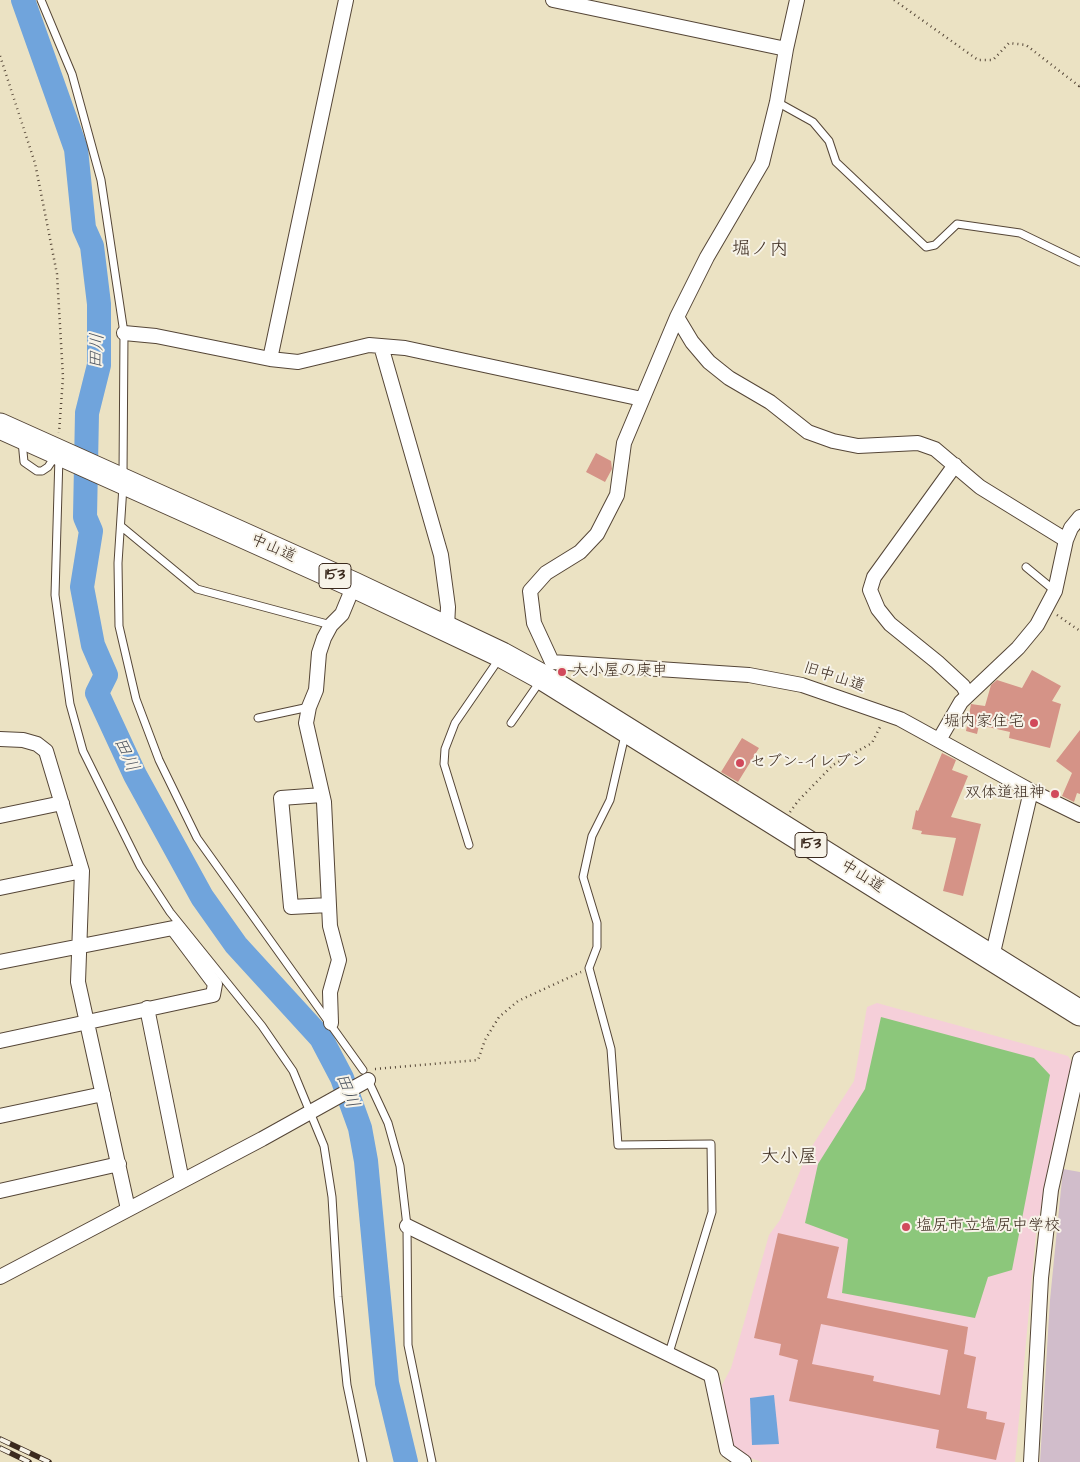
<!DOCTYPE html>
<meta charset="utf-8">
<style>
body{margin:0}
canvas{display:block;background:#ebe2c3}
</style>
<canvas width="1080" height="1462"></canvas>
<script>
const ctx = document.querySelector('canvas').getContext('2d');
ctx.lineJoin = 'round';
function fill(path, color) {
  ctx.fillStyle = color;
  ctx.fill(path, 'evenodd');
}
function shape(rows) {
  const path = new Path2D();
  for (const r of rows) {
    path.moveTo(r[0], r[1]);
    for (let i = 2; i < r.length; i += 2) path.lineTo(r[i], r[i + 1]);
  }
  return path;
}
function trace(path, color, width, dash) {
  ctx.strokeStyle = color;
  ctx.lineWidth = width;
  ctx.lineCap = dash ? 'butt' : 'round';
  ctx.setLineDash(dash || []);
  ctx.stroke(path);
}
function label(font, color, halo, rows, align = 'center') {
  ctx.font = font + ' "Architects Daughter","Klee One",sans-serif';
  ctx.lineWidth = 4;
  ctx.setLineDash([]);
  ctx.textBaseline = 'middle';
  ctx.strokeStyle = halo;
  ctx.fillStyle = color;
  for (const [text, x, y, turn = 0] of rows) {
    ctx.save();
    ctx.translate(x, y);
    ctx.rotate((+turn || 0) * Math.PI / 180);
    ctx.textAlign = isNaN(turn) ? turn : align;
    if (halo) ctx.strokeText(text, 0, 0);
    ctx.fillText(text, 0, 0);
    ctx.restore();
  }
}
const built = shape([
 [877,1003,1068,1056,1072,1062,1050,1158,1036,1234,1015,1462,762,1462,747,1457,731,1447,722,1385,731,1368,769,1235,780,1220,807,1154,854,1081,867,1007]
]);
const industrial = shape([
 [1063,1169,1080,1172,1080,1462,1040,1462,1050,1300]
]);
const green = shape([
 [881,1017,1034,1058,1050,1075,1012,1270,988,1277,975,1318,842,1293,848,1239,805,1223,818,1164,865,1089]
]);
const water = shape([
 [774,1395,779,1444,752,1445,750,1398]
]);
const river = shape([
 [23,0,76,149,84,228,92,246,99,304,99,365,87,413,85,517,91,531,82,587,93,645,106,675,97,693,135,775,202,897,236,945,321,1038,342,1078,360,1128,366,1161,387,1383,406,1462]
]);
const building = shape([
 [596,453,611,461,612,469,605,482,586,472],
 [1032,670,1061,686,1052,701,1061,704,1050,748,1009,738,1010,732,979,725,977,734,966,731,971,704,985,706,991,685,997,680,1022,688],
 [1080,730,1080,794,1077,793,1074,802,1062,796,1072,773,1056,761],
 [742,738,759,748,738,782,721,772],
 [942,753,956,760,952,770,968,776,951,817,981,824,963,896,943,891,956,838,921,834,922,831,912,829,916,810,918,811],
 [778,1233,839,1247,827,1298,968,1327,964,1354,976,1357,967,1408,987,1412,986,1419,1005,1423,996,1460,936,1448,939,1430,789,1401,798,1360,779,1355,781,1344,754,1338],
 [821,1324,948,1350,940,1395,873,1381,874,1376,812,1364]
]);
const path = shape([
 [894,0,978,60,993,60,1009,43,1026,45,1079,86,1080,84],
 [0,56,35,163,57,274,63,377,59,433],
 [1057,615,1080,631],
 [790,812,798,801,833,765,872,743,880,727],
 [375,1069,478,1060,485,1040,499,1017,518,1001,581,972]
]);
const lane = shape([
 [41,0,72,74,101,180,124,333,123,475],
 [777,102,813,122,829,141,836,162,926,247,935,245,957,224,1020,233,1080,262],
 [22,441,24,462,37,471,42,471,48,467,56,455],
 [59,456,55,595,70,704,83,751,140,866,170,912,262,1026,293,1071,324,1146,332,1197,338,1297,347,1385,363,1462],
 [123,486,118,563,119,626,136,699,159,760,197,838,363,1070],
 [122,527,197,589,331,625],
 [1026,567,1055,591],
 [258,718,309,707],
 [511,723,541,680],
 [625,735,610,800,592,836,583,877,597,923,597,947,589,968,611,1049,618,1145,711,1144,712,1212,669,1353],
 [469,845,444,764,445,749,455,723,499,659],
 [368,1080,388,1123,400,1166,407,1226,408,1345,432,1462]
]);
const street = shape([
 [553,0,786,49],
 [677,317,692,342,709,362,729,378,770,402,808,432,833,441,858,446,918,443,935,449,980,487,1066,540],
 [124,333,156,336,270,359,298,362,369,345,405,348,642,399],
 [381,346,441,555,448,607,447,627],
 [270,359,346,0],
 [955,465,874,577,870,590,878,609,890,624,937,662,963,686,968,695],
 [552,662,534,623,530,591,546,573,580,552,597,534,617,495,624,443,677,317,707,257,762,163,777,102,786,49,797,0],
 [552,662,749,675,802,685,900,719,1031,791,1080,815],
 [0,739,23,740,37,744,46,751,82,871,78,982,128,1209],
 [939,740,961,702,1018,648,1037,625,1055,591,1066,540,1071,528,1080,517],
 [322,795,281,798,291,907,329,905],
 [0,816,62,803],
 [0,888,82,871],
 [992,957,1031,791],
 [0,962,173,928,215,984,213,995,0,1041],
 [147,1008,182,1181],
 [331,1023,330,992,339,960,330,926,324,802,306,723,309,707,316,690,319,653,324,638,331,625,342,614,354,585],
 [0,1116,103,1094],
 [0,1191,119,1164],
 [407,1226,711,1375,727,1450,744,1462],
 [0,1277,262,1139,368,1080],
 [1031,1462,1041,1278,1051,1190,1080,1059]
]);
const highway = shape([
 [0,426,354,585,502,655,542,677,1080,1013]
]);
const rail = shape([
 [0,1439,49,1462],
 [0,1448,29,1462]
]);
const markers = [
 [562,672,5,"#d1495b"],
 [1034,723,5,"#d1495b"],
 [740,763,5,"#d1495b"],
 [1055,794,5,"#d1495b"],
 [906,1227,5,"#d1495b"]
];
const shields = [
 [335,576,32],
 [811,845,32]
];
const shieldNames = [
 ["153",335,576],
 ["153",811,845]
];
const streetNames = [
 ["中山道",273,549,24],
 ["旧中山道",834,678,18],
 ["中山道",862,877,32]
];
const poiNames = [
 ["大小屋の庚申",572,672],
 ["堀内家住宅",1024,723,"right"],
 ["セブン-イレブン",750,763],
 ["双体道祖神",1045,794,"right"],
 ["塩尻市立塩尻中学校",916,1227]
];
const waterNames = [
 ["田川",98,351,-87],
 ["田川",125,755,65],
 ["田川",346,1091,69]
];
const quarterNames = [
 ["堀ノ内",760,250],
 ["大小屋",789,1158]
];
fill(built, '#f5cfd9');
fill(industrial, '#d1bdcb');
fill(green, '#8cc77b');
fill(water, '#70a4dc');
trace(river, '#70a4dc', 24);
fill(building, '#d59387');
trace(lane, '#554637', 9);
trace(street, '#554637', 16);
trace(highway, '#554637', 27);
trace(path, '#554637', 2.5, [1, 4]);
trace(lane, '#fff', 7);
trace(street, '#fff', 14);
trace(highway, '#fff', 25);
trace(rail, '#3b2a1e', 5.5);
trace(rail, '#f7f3e8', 4, [11]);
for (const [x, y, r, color] of markers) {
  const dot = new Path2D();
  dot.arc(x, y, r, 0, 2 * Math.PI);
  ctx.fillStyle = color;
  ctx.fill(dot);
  trace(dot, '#f7f3e8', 2);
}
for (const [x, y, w] of shields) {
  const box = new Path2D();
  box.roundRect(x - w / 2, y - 12.5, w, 25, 4);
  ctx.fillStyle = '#f7f3e8';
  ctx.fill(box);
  trace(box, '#3b2a1e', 1);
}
label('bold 15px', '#3b2a1e', null, shieldNames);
label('16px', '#3b2a1e', '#f7f3e8', streetNames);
label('16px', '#3b2a1e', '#f7f3e8', poiNames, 'left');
label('italic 18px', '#4e5560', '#f7f3e8', waterNames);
label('19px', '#3b2a1e', '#f7f3e8', quarterNames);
</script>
